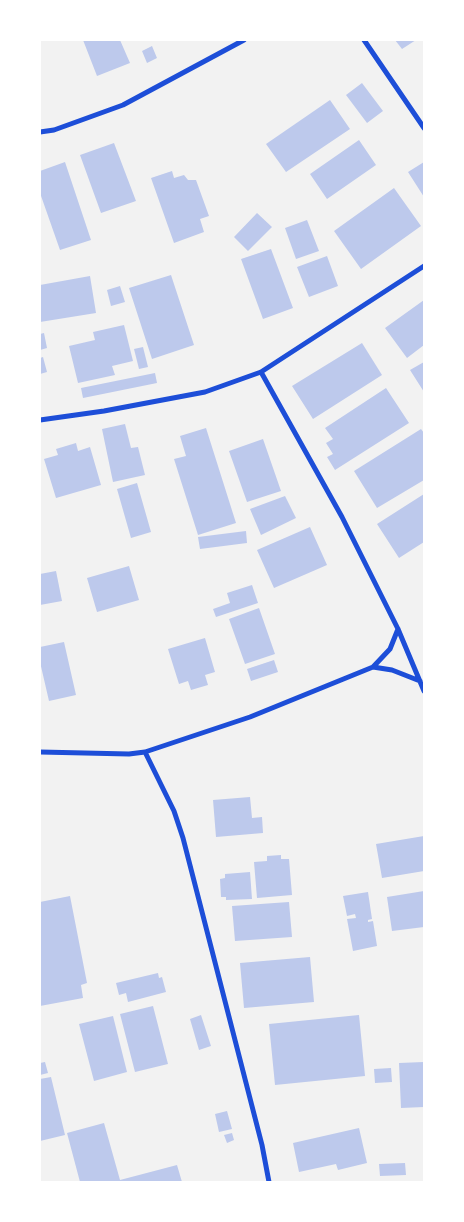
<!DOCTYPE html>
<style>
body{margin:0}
#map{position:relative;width:464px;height:1222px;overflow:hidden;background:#f2f2f2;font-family:"Archivo Narrow",sans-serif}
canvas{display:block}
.frame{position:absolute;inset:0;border:41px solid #fff;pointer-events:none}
</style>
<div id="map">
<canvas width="464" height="1222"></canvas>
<div class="frame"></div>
</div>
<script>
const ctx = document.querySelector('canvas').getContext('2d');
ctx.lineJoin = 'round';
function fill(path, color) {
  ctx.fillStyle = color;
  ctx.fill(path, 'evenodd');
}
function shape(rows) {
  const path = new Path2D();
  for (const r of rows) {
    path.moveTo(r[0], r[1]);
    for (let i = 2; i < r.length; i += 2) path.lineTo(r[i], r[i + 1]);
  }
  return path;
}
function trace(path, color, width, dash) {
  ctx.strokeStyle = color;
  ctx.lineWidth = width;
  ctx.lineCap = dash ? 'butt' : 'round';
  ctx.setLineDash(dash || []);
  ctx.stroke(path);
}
const building = shape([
 [83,40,120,40,130,63,97,76],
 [395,40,416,40,402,49],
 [152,46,157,58,147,63,142,51],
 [362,83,383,111,367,123,346,95],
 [330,100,350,129,286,172,266,144],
 [359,140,376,165,327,199,310,174],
 [114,143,136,201,101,213,80,155],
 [65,162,91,240,60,250,40,193,40,171],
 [424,162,424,197,408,172],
 [172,171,174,178,184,175,188,180,196,180,209,216,200,219,204,232,174,243,151,178],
 [394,188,421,226,361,269,334,231],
 [257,213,272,227,248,251,234,237],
 [307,220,319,251,296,259,285,228],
 [271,249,293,308,263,319,241,259],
 [327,256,338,286,309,297,297,267],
 [171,275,194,345,152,359,129,288],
 [90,276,96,313,40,322,40,285],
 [120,286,125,302,111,306,107,290],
 [424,300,424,345,407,358,385,328],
 [124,325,133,361,112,366,115,375,78,383,69,346,95,340,93,332],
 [44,333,47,348,40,350,40,334],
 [362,343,382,375,313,419,292,386],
 [143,347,148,367,139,369,134,349],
 [43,357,47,372,40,374,40,358],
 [424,362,424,392,410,370],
 [155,373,157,383,83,398,81,388],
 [386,388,409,423,335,470,327,457,333,454,326,443,333,439,325,428],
 [125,424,131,448,138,447,145,475,113,482,102,429],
 [206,428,236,523,198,535,174,459,186,456,180,436],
 [421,429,424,433,424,480,377,508,354,471],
 [263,439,281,491,247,502,229,451],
 [76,443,78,451,90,447,101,485,56,498,44,459,58,455,56,449],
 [137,483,151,532,131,538,117,489],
 [424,494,424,542,399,558,377,524],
 [285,496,296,518,261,535,250,509],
 [310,527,327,565,274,588,257,550],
 [246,531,247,543,200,549,198,537],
 [129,566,139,600,97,612,87,578],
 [56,571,62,601,40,605,40,574],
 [252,585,258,603,216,617,213,609,230,603,227,593],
 [259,608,275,654,245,664,229,619],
 [205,638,215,672,205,675,208,685,191,690,188,681,179,684,168,649],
 [64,642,76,695,49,701,40,662,40,647],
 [274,660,278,672,251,681,247,669],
 [250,797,252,818,262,817,263,833,216,837,213,800],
 [424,836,424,871,382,878,376,844],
 [281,855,281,859,289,859,292,895,257,898,254,862,267,861,267,856],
 [250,872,252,899,226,900,226,897,221,897,220,879,225,878,225,874],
 [424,891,424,927,392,931,387,897],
 [368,892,372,919,368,920,368,922,373,921,377,946,353,951,347,919,356,918,355,914,347,916,343,896],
 [70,896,87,983,81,985,83,998,40,1006,40,902],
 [289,902,292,937,235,941,232,906],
 [310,957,314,1002,244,1008,240,963],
 [158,973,159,978,162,977,166,992,128,1002,126,993,119,995,116,983],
 [153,1006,168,1064,135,1072,120,1014],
 [201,1015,211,1046,199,1050,190,1019],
 [359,1015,365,1076,275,1085,269,1024],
 [113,1016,127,1072,94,1081,79,1024],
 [45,1062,48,1073,40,1075,40,1063],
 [424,1062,424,1107,401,1108,399,1063],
 [391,1068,392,1082,375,1083,374,1069],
 [51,1077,65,1135,40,1141,40,1079],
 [227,1111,232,1129,219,1132,215,1114],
 [104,1123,120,1180,177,1165,182,1182,80,1182,67,1133],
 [359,1128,367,1163,338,1170,336,1164,299,1172,293,1143],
 [232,1133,234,1140,227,1143,224,1135],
 [405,1163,406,1175,380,1176,379,1164]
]);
const minor = shape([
 [364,40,424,128],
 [40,132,54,130,123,105,244,40],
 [261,372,342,517,398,629,424,691],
 [40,420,104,411,205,392,261,372,424,266],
 [373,667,392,670,420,681],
 [40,752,129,754,145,752,250,717,373,667,390,649,398,629],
 [145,752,174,811,183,838,262,1145,269,1182]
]);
fill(building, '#bdc9ec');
trace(minor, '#1d4ed8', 5);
</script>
